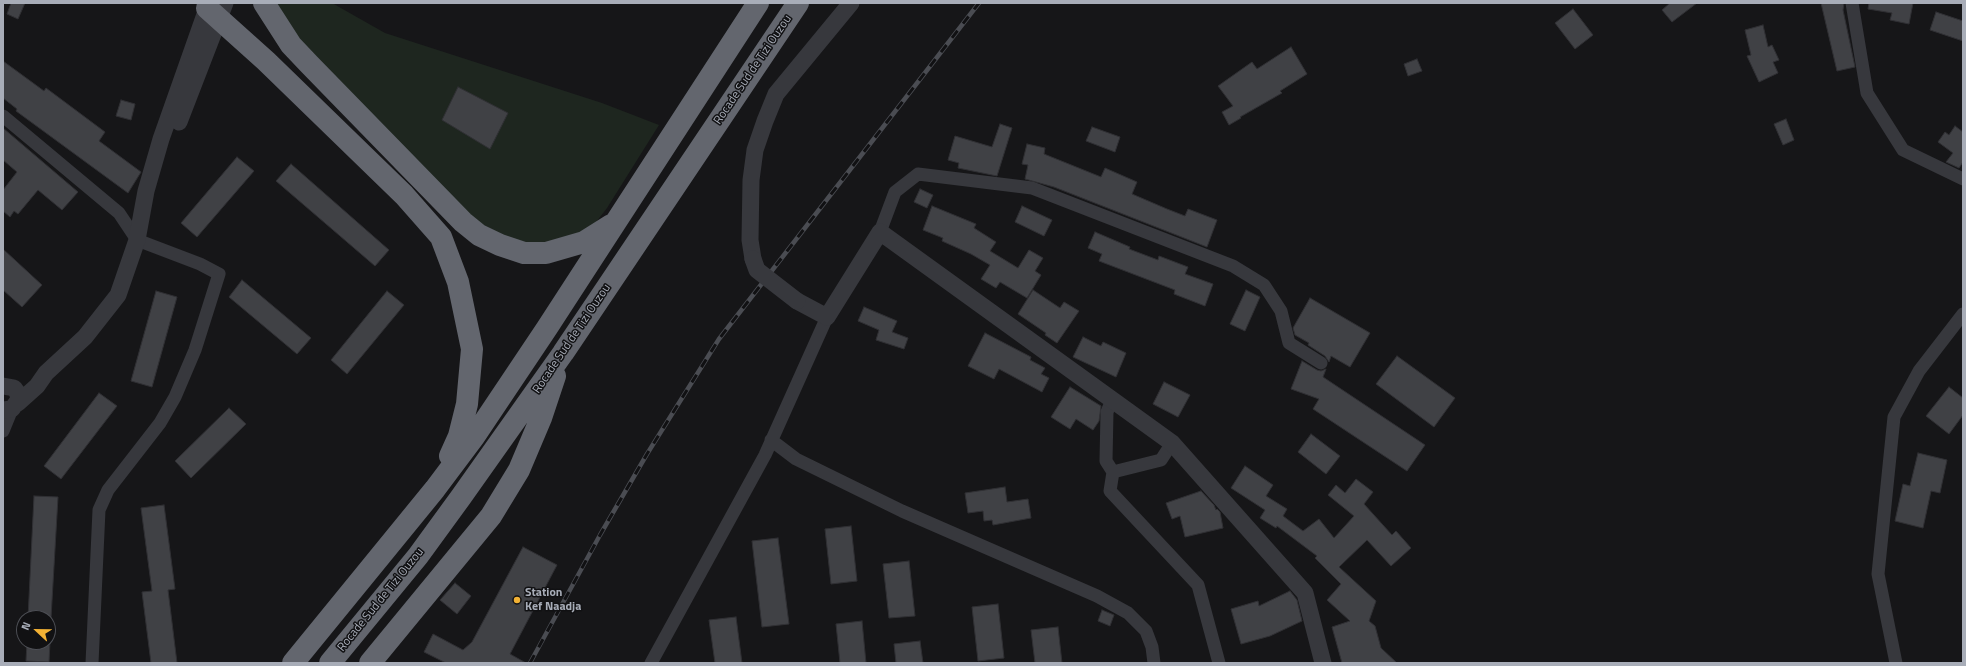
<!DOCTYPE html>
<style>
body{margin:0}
#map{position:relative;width:1966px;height:666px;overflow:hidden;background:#161618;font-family:"Titillium Web",sans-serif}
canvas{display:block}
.frame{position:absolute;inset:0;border:4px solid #a8adb8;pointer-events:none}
.north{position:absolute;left:16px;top:610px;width:40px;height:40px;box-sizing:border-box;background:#111113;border:1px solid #4d4f55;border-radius:50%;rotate:292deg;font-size:11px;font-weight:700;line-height:16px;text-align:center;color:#a8adb8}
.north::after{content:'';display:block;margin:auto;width:14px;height:18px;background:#f2b134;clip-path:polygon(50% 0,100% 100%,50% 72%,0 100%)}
</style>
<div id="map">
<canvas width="1966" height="666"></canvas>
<div class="frame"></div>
<div class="north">N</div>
</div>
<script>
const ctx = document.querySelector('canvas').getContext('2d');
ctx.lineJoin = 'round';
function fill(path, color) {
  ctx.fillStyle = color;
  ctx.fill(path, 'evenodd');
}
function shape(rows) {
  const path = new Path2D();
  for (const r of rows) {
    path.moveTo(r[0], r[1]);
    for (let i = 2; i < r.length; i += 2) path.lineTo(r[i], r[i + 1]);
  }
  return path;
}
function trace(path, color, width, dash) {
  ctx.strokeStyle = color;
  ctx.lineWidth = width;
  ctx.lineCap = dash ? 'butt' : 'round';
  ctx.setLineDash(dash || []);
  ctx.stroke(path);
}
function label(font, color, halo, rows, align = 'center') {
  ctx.font = font + ' "Titillium Web",sans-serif';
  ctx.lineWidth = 3;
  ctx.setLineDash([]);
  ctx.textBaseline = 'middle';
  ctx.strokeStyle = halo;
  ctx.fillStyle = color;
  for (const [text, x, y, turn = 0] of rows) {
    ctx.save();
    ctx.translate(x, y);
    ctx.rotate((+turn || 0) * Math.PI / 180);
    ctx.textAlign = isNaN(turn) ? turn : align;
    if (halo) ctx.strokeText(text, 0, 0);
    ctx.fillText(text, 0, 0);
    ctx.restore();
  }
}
const green = shape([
 [274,3,332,3,385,33,602,103,659,125,607,208,593,226,566,240,533,244,486,232,283,22]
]);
const building = shape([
 [11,3,25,3,18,19,7,14,11,3],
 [1670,3,1697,3,1672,22,1662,10,1670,3],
 [1821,3,1844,3,1843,10,1855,67,1837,71,1821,3],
 [1869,3,1913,3,1909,24,1890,20,1892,13,1868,9,1869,3],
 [1573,9,1593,35,1575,49,1555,23,1573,9],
 [1936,12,1963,21,1963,41,1930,30,1936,12],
 [1763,25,1768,47,1772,45,1779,60,1773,62,1778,73,1759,82,1747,56,1751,55,1745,30,1763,25],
 [1291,47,1307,74,1280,91,1282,93,1240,117,1241,118,1229,125,1222,112,1233,106,1218,86,1252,62,1257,69,1291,47],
 [1417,59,1422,71,1408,76,1404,64,1417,59],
 [3,61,44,91,46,88,105,132,99,141,141,172,128,193,16,111,17,109,3,98,3,61],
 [458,87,508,113,490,149,442,120,458,87],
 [121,100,135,104,131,120,116,116,121,100],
 [1786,119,1794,140,1783,145,1774,124,1786,119],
 [1000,124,1012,128,997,176,958,168,959,163,948,160,955,136,992,147,1000,124],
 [1955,126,1963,132,1963,162,1959,168,1946,162,1953,153,1938,142,1945,132,1949,135,1955,126],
 [1092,127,1120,137,1115,152,1086,141,1092,127],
 [3,128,78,192,62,210,38,190,18,214,14,211,10,217,3,211,3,190,17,172,3,160,3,128],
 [1027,144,1045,148,1044,154,1101,177,1105,168,1137,182,1132,194,1167,209,1185,216,1188,209,1217,220,1207,247,1054,187,1025,179,1028,165,1022,164,1027,144],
 [237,157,254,171,197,237,181,223,237,157],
 [291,164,389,250,375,266,276,181,291,164],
 [920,189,933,195,927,208,914,202,920,189],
 [932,206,976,224,974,228,996,242,990,251,1018,268,1029,250,1043,258,1035,271,1041,275,1027,298,1000,282,996,288,981,279,990,265,971,254,942,241,943,238,923,230,932,206],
 [1022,206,1052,220,1044,236,1015,222,1022,206],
 [1095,232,1130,247,1129,249,1158,260,1159,256,1188,267,1185,274,1213,284,1205,306,1174,294,1175,290,1099,261,1102,254,1088,248,1095,232],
 [3,249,42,285,22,307,3,290,3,249],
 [242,280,311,338,297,354,229,297,242,280],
 [1033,290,1060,308,1064,302,1079,311,1057,343,1045,335,1046,333,1018,314,1033,290],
 [1246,290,1260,297,1245,331,1230,324,1246,290],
 [156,291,177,297,152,387,131,381,156,291],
 [387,291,404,305,347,374,331,360,387,291],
 [1310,298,1370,333,1350,367,1331,356,1329,362,1325,356,1308,345,1309,343,1295,335,1293,328,1310,298],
 [864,307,897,321,892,332,908,338,904,349,876,340,879,330,858,321,864,307],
 [985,333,1031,357,1030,360,1045,368,1041,374,1049,378,1042,392,999,369,994,379,968,366,985,333],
 [1083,337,1101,346,1103,342,1126,353,1116,377,1073,357,1083,337],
 [1397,356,1455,398,1434,427,1376,384,1397,356],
 [1302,361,1317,370,1321,371,1326,369,1323,377,1425,445,1407,471,1313,409,1319,399,1291,389,1302,361],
 [1164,382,1190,395,1178,417,1153,404,1164,382],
 [1070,387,1101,406,1099,421,1093,430,1076,419,1070,429,1051,417,1070,387],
 [1949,387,1963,398,1963,415,1949,434,1926,416,1949,387],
 [99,393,117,406,61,479,44,466,99,393],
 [229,408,246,424,191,478,175,461,229,408],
 [1311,434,1340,456,1326,474,1298,452,1311,434],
 [1918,453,1947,460,1940,493,1931,491,1923,528,1895,521,1903,484,1910,486,1918,453],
 [1245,466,1273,485,1266,496,1287,509,1283,516,1303,531,1319,519,1334,538,1354,516,1328,495,1336,485,1345,493,1356,479,1373,492,1364,504,1392,535,1396,531,1411,548,1391,566,1367,540,1339,567,1376,601,1369,621,1375,626,1381,648,1397,663,1342,663,1332,627,1350,621,1327,600,1341,584,1315,558,1317,556,1277,526,1276,528,1260,518,1265,510,1231,488,1245,466],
 [1005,487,1007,502,1028,499,1031,518,993,525,992,520,984,521,983,511,968,513,965,493,1005,487],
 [1201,491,1214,505,1216,510,1217,509,1220,512,1223,528,1185,537,1180,516,1172,519,1166,503,1201,491],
 [34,496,58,497,51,618,28,618,34,496],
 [164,505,175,589,168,590,177,663,151,663,142,592,152,591,141,508,164,505],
 [851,526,857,581,831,584,825,529,851,526],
 [778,538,789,624,762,627,752,541,778,538],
 [523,547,557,565,510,654,526,663,446,663,424,652,433,634,463,650,472,642,523,547],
 [909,561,915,616,889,618,883,564,909,561],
 [455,583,471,596,457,614,440,600,455,583],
 [1290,591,1297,600,1302,621,1270,636,1241,644,1231,609,1258,601,1259,606,1290,591],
 [998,604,1004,658,978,661,972,607,998,604],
 [1102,610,1114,615,1110,626,1098,621,1102,610],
 [736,617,742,663,715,663,709,620,736,617],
 [862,621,866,663,840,663,836,624,862,621],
 [1058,627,1062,663,1035,663,1031,630,1058,627],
 [920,641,923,663,896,663,894,644,920,641],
 [27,642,50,642,49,662,26,661,27,642]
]);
const minor = shape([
 [1852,3,1867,93,1903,150,1963,179],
 [3,116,119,213,137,240,200,264,219,274,195,350,175,397,160,423,108,490,99,510,92,663],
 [880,232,895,192,918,174,1032,188,1233,266,1264,285,1281,311,1289,343,1321,363],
 [1112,400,1107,412,1106,461,1113,472],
 [3,431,12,409],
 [771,440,796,459,902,511,1097,596,1128,613,1146,631,1152,647,1154,663],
 [1172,443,1161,460,1113,472,1110,491,1198,585,1219,663],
 [651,663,765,455,827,317],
 [1896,663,1878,574,1894,417,1919,371,1963,314]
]);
const tertiary = shape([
 [179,122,225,3],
 [753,259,750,240,751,180,755,150,765,121,776,94,851,3],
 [797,301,827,317,880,232,1172,443,1305,593,1323,663],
 [3,386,14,388,19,395,19,399,12,409,3,410],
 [18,403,37,386,46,373,85,337,118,295,137,240,146,191,161,139,209,3]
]);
const motorway = shape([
 [264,3,291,45,309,64,463,222,479,235,500,245,524,253,546,253,584,242,611,225],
 [207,8,266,61,404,195,441,237,458,282,472,349,467,404,459,436,450,456],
 [293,663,435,489,474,437,547,328,758,3],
 [330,663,418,556,461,497,563,353,798,3],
 [370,663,491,516,519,470,541,418,555,376]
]);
const rail = shape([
 [530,663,600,535,647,454,719,339,979,3]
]);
const tertiaryBridge = shape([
 [753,259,757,270,797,301]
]);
const markers = [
 [517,600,4,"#f2b134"]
];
const streetNames = [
 ["Rocade Sud de Tizi Ouzou",753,70,-56],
 ["Rocade Sud de Tizi Ouzou",572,339,-56],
 ["Rocade Sud de Tizi Ouzou",381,600,-51]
];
const poiNames = [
 ["Station",525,593],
 ["Kef Naadja",525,607]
];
fill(green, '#1e261f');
fill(building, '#404145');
trace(building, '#303034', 1);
trace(minor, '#37383d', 13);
trace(tertiary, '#37383d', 17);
trace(motorway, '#63666e', 22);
trace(rail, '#4a4c52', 4.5);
trace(rail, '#111113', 3, [9]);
trace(tertiaryBridge, '#37383d', 17);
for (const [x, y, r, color] of markers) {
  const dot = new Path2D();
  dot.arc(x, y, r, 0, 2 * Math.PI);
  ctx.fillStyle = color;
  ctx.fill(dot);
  trace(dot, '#111113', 1.5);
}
label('12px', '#a8adb8', '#111113', streetNames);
label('bold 12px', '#a8adb8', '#111113', poiNames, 'left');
</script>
